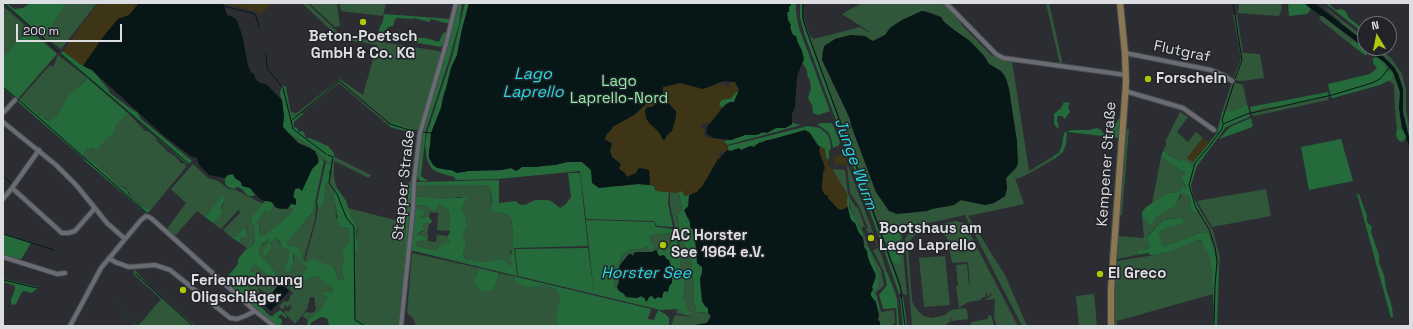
<!DOCTYPE html>
<meta charset="utf-8">
<style>
body{margin:0}
#map{position:relative;width:1413px;height:329px;overflow:hidden;background:#2c2d33;font-family:"Space Grotesk",sans-serif}
canvas{display:block}
.frame{position:absolute;inset:0;border:4px solid #dddee2;pointer-events:none}
.north{position:absolute;left:1357px;top:16px;width:40px;height:40px;box-sizing:border-box;background:#222429;border:1px solid #6d6e73;border-radius:50%;rotate:350deg;font-size:11px;font-weight:700;line-height:16px;text-align:center;color:#dddee2}
.north::after{content:'';display:block;margin:auto;width:14px;height:18px;background:#aec60c;clip-path:polygon(50% 0,100% 100%,50% 72%,0 100%)}
.scale{position:absolute;left:16px;top:24px;width:106px;height:18px;box-sizing:border-box;border:2px solid #dddee2;border-top:0;padding-left:5px;font-size:12px;line-height:14px;white-space:nowrap;color:#dddee2;-webkit-text-stroke:3px #222429;paint-order:stroke}
</style>
<div id="map">
<canvas width="1413" height="329"></canvas>
<div class="frame"></div>
<div class="north">N</div>
<div class="scale">200 m</div>
</div>
<script>
const ctx = document.querySelector('canvas').getContext('2d');
ctx.lineJoin = 'round';
function fill(path, color) {
  ctx.fillStyle = color;
  ctx.fill(path, 'evenodd');
}
function shape(rows) {
  const path = new Path2D();
  for (const r of rows) {
    path.moveTo(r[0], r[1]);
    for (let i = 2; i < r.length; i += 2) path.lineTo(r[i], r[i + 1]);
  }
  return path;
}
function trace(path, color, width, dash) {
  ctx.strokeStyle = color;
  ctx.lineWidth = width;
  ctx.lineCap = dash ? 'butt' : 'round';
  ctx.setLineDash(dash || []);
  ctx.stroke(path);
}
function label(font, color, halo, rows, align = 'center') {
  ctx.font = font + ' "Space Grotesk",sans-serif';
  ctx.lineWidth = 3;
  ctx.setLineDash([]);
  ctx.textBaseline = 'middle';
  ctx.strokeStyle = halo;
  ctx.fillStyle = color;
  for (const [text, x, y, turn = 0] of rows) {
    ctx.save();
    ctx.translate(x, y);
    ctx.rotate((+turn || 0) * Math.PI / 180);
    ctx.textAlign = isNaN(turn) ? turn : align;
    if (halo) ctx.strokeText(text, 0, 0);
    ctx.fillText(text, 0, 0);
    ctx.restore();
  }
}
const green = shape([
 [67,3,97,3,61,49,49,40,47,42,37,33,46,32,51,27],
 [302,3,307,3,339,33,338,37],
 [309,3,337,3,340,26,335,27],
 [339,3,386,3,383,16,341,11],
 [803,3,804,19,810,36,814,39,860,27,868,32,870,32,842,14,862,3,945,3,959,17,956,19,960,20,961,24,992,56,995,55,1000,59,1012,61,1029,171,1052,157,1054,159,1028,174,1017,179,1016,177,1015,178,1024,204,968,216,1005,275,1027,326,1022,326,965,215,901,229,907,295,903,294,892,263,895,265,900,257,897,250,901,249,901,247,900,232,891,230,890,228,881,231,806,29,803,18],
 [922,11,928,12,941,17,944,22,954,30,970,41,984,56,989,64,1004,74,1006,79,1009,89,1017,142,1017,165,1006,178,1007,188,1005,196,994,203,985,205,961,200,954,205,907,213,879,196,876,192,851,125,850,119,839,93,833,84,822,57,823,51,835,39,851,35,865,36,871,41,873,41,885,35,890,28,902,20],
 [1046,3,1049,3,1063,65,1060,65],
 [1239,3,1281,3,1282,8,1279,16,1237,13,1239,8],
 [3,6,29,29,3,57],
 [1325,7,1365,38,1365,42,1342,24,1340,21,1327,10],
 [1233,14,1237,15,1243,53,1260,54,1264,78,1241,81,1233,80,1241,59],
 [1321,15,1356,42,1351,41,1349,43,1319,19],
 [348,37,439,51,441,53,439,54,417,129,402,126,393,122,388,124,388,125,339,83,303,112,295,116,291,115,290,111,294,113,298,112,340,79,363,95,377,45,340,39],
 [1373,48,1379,48,1391,58,1402,74,1406,90,1406,110,1410,129,1410,141,1403,113,1403,89,1398,74,1388,61],
 [58,55,86,77,86,79,75,90,57,115,49,121,32,109,21,98,50,65,53,67],
 [1385,63,1393,72,1398,85,1400,92,1400,114,1402,128,1397,129,1395,112,1394,85,1389,80,1392,79,1394,75,1386,70],
 [1232,82,1243,85,1247,104,1231,112,1222,112],
 [1329,96,1328,100,1254,116,1252,115,1251,112,1266,107,1273,107,1277,108,1311,101],
 [1180,112,1188,117,1177,132,1188,142,1196,132,1203,138,1187,158,1193,162,1192,166,1179,161,1163,151,1166,145,1166,140],
 [129,114,145,131,148,131,157,139,156,140,168,152,175,156,181,163,185,164,186,167,154,206,148,209,133,199,126,188,119,186,97,165,87,158,85,161,83,158,85,152,88,148,91,148,93,150,99,149,106,139,113,134,116,126,124,117],
 [1120,119,1111,257,1109,258,1118,138],
 [1126,129,1129,129,1122,215,1120,215],
 [288,133,309,145,326,160,335,160,335,157,371,175,369,178,334,161,334,178,337,188,335,189,336,217,345,228,350,229,351,242,343,250,342,254,344,260,341,271,344,280,338,280,334,267,307,263,301,259,302,254,288,245,287,242,292,235,298,231,301,226,310,216,313,212,315,201,316,207,315,219,304,259,305,261,316,220,318,208,320,207,323,203,326,193,325,189,326,182,330,175,329,164,323,159,319,161,318,158,311,148,299,143],
 [1161,157,1186,173,1186,175,1183,176,1182,180,1186,188,1181,189,1180,192,1168,193,1152,204],
 [193,164,208,178,218,181,229,189,236,190,263,204,250,219,255,228,255,238,252,246,248,249,240,243,240,239,244,237,247,227,246,226,235,236,231,237,223,230,240,213,239,209,221,229,213,223,220,214,225,199,210,211,205,217,197,211,175,236,167,229,186,203,171,189],
 [847,166,848,166,849,168,877,243,887,272,884,272,873,250,878,248,872,232,868,233,866,229,868,228,859,206,850,193],
 [832,169,845,170,848,194,855,206,858,208,865,227,862,227,862,230,858,225,855,216,853,215,846,192],
 [415,185,484,185,490,186,491,202,497,212,508,215,511,219,513,232,513,248,510,252,512,264,509,265,498,259,483,262,465,259,463,254,466,244,463,235,467,226,466,218,462,209,465,202,467,201,468,199,463,197,451,197,446,199,415,196],
 [1266,189,1271,216,1212,227,1197,201],
 [670,192,679,192,682,210,677,215,677,218,686,249,691,260,694,290,693,301,695,308,700,313,708,313,711,315,710,320,706,323,690,326,671,326,675,315,694,317,676,313,677,309,686,315,690,311,682,299,684,294,685,278,682,276,680,267,680,252,681,252,670,205],
 [1181,193,1186,193,1189,196,1191,204,1190,208,1199,211,1199,208,1213,231,1220,258,1219,269,1211,237,1204,233,1202,232,1178,241,1163,248,1159,233,1162,230,1183,223,1177,218,1163,220,1149,234,1147,240,1150,247,1149,248,1136,253,1136,255,1118,259,1117,258,1118,236,1144,238,1142,216,1149,224,1157,216,1168,209,1173,208,1181,197],
 [274,205,279,209,293,208,293,211,275,227,260,237,260,227,255,224,263,212,265,210,269,212],
 [414,205,427,206,436,210,439,205,445,207,448,209,450,217,450,231,437,230,438,213,430,212,429,217,419,218,419,216,421,215,414,210],
 [348,208,406,223,399,321,398,326,376,326,363,323,357,320,355,297,357,261,355,255,359,243,356,239,358,230,357,226,351,216],
 [957,221,965,224,1018,326,997,326,994,317,995,299,985,300,992,295,990,290,991,294,987,297,987,290,985,297,981,298,981,300,968,302,959,308,956,286,958,286,956,265,967,264,969,285,970,285,968,262,952,263,948,240,945,235,937,230,930,229,923,230,916,234,911,239,908,246,912,301,915,307,923,316,933,318,945,315,951,310,965,308,967,310,968,319,952,321,951,316,951,322,947,323,946,326,912,326,905,239,911,230],
 [424,223,429,224,427,234,428,234,428,241,436,242,437,235,448,236,447,238,450,241,448,243,437,251,416,246,416,242,423,241,416,235,423,231,422,225],
 [672,233,674,239,664,251,658,248,657,252,656,250,653,252,636,252,633,256,631,254,629,254,620,265,618,277,619,282,617,287,619,291,614,288,615,283,613,274,617,268,621,256,629,250,642,249,648,246,649,247,654,247,652,247,650,239,651,235],
 [864,234,868,246,881,270,884,286,876,292,877,297,874,293,879,276,868,246,865,249,864,247,864,241,862,236],
 [274,238,278,239,280,244,288,250,289,253,289,258,285,266,291,270,294,257,293,253,296,253,298,258,307,268,305,272,306,280,316,276,333,289,332,293,328,292,322,295,327,297,328,299,325,302,322,308,308,320,302,316,306,312,312,313,315,311,316,309,314,297,310,297,307,309,295,324,284,312,286,310,288,312,292,307,289,305,288,308,285,305,283,310,279,306,284,301,287,302,290,299,290,296,293,293,283,283,280,283,278,286,275,285,277,288,270,296,267,295,259,288,258,289,260,291,255,297,248,287,247,282,249,279,255,279,259,273,250,271,251,268,256,265,263,271,268,279,282,278,277,275,272,267,260,255,259,252,260,247,267,240,269,239,268,244,270,250,270,245],
 [1199,240,1203,243,1211,263,1213,294,1117,321,1117,326,1115,326,1115,321,1116,320,1115,318,1114,318,1114,299,1117,261,1161,254],
 [412,253,479,268,475,279,494,290,499,273,513,276,514,279,535,287,542,285,556,289,560,297,556,314,557,326,416,326,413,318,407,313],
 [945,256,950,305,924,307,919,258],
 [134,270,135,270,151,287,195,326,137,326,112,304,113,303,139,325,161,299,133,274],
 [1094,294,1097,326,1079,326,1076,296],
 [880,310,882,312,894,310,895,322,892,326,880,326,880,323,877,318],
 [991,315,994,326,971,326,971,322,988,319,988,316]
]);
const forest = shape([
 [3,3,7,3,14,9,23,8,30,3,67,3,51,27,46,32,44,33,37,33],
 [458,3,462,3,459,24,449,60,426,130,421,176,428,181,421,181,419,180,417,177,421,134,443,63],
 [465,3,469,3,468,9,462,29,457,55,451,68,448,85,443,95,441,108,431,133,430,147,429,150,429,158,448,170,451,170,461,172,468,171,502,170,511,168,516,171,522,167,537,167,542,166,555,165,567,162,582,162,591,170,593,180,619,186,638,184,650,185,654,186,655,190,657,191,669,192,668,203,673,227,657,226,654,221,586,219,580,171,498,179,456,180,454,177,440,173,432,169,427,160,426,152,425,145,427,133,452,57],
 [791,3,796,3,796,12,799,28,830,111,818,115,813,113,812,105,808,98,811,88,810,81,808,77,806,68,802,63,802,51,797,41,796,37,793,36,788,20,787,12],
 [800,3,802,3,802,18,807,33,902,294,899,294,886,256,805,36,800,18],
 [1288,3,1304,3,1311,9,1307,14,1289,16],
 [1325,3,1328,3,1336,10,1341,9,1344,10,1347,13,1348,17,1365,31,1365,34],
 [384,14,451,19,450,24,431,19,429,22,414,18,413,19,398,18,395,19,393,26,388,27,387,30,383,31,385,33,396,32,410,35,414,32,416,33,417,38,426,38,439,42,443,33,445,32,447,35,444,44,441,47,378,36,379,29,383,21],
 [29,29,57,54,17,100,3,88,3,57],
 [1352,41,1356,42,1368,50,1366,56,1349,43],
 [63,51,80,64,92,70,109,90,110,93,134,111,137,112,141,119,192,161,188,165,135,118,60,54],
 [441,53,419,130,413,181,411,181,417,132,400,130,390,127,388,124,391,122,399,123,402,126,417,129,439,54],
 [1375,57,1378,57,1385,63,1386,70,1394,74,1392,79,1380,85,1333,98,1331,97,1328,84,1370,74,1377,68,1373,63,1373,59],
 [86,77,129,114,124,117,116,126,113,134,106,139,99,149,95,150,91,148,88,148,85,152,83,158,18,102,21,98,32,109,36,111,39,115,43,116,45,119,49,121,57,115,69,95,85,81],
 [282,85,286,87,291,115,295,116,300,113,304,113,294,122,294,127,297,128,299,132,303,131,306,138,310,138,328,146,334,153,335,160,330,162,326,160,309,145,288,133,283,127,284,117,280,93],
 [736,92,738,92,734,102,727,103,722,108,720,107,719,104,721,100,731,98],
 [1328,92,1329,96,1311,101,1277,108,1273,107,1266,107,1251,112,1250,107],
 [1064,102,1070,103,1068,107,1070,112,1065,119,1062,116,1058,116,1057,120,1059,127,1057,128,1054,124,1054,114,1061,108],
 [1247,104,1250,115,1249,117,1226,127,1197,166,1191,185,1193,196,1199,208,1198,213,1194,212,1190,208,1191,204,1189,196,1186,194,1181,193,1175,207,1168,209,1165,212,1157,216,1151,224,1149,224,1142,216,1142,212,1146,207,1168,193,1180,192,1182,187,1186,187,1181,178,1186,173,1161,157,1163,151,1179,161,1184,160,1192,166,1193,162,1217,133,1222,112,1227,111,1231,112],
 [1251,118,1253,126,1250,128,1219,139,1230,127],
 [1118,119,1121,119,1120,138,1067,132,1066,144,1063,152,1054,159,1053,158,1053,156,1059,153,1062,145,1064,133,1071,130,1089,130,1097,128,1101,130,1104,134,1109,135,1111,131,1112,125,1117,122],
 [792,123,801,125,727,145,723,141,731,140,745,135,768,132,776,128,785,128,792,125],
 [822,123,831,123,833,125,840,142,839,145,833,148,831,138,828,132,817,124],
 [808,126,820,128,827,134,830,140,831,149,829,150,829,159,827,160,823,148,819,146,810,133,805,131,764,141,755,145,755,147,752,146,741,150,735,149,731,151,728,150,728,146],
 [1402,128,1406,136,1406,138,1402,142,1398,140,1396,135,1397,129],
 [1341,139,1353,181,1309,190,1301,147],
 [87,157,97,165,119,186,127,190,129,195,139,204,148,209,154,206,147,214,85,161],
 [322,159,324,161,313,212,301,226,298,231,292,235,289,240,287,242,288,245,289,246,294,246,299,249,299,252,302,253,301,259,307,263,311,259,334,267,338,280,344,280,341,271,344,260,342,254,343,250,350,242,350,229,340,226,338,222,334,194,335,189,337,188,346,201,351,216,357,226,356,239,359,243,355,255,357,261,355,297,357,320,363,323,376,326,329,326,328,320,326,318,321,317,312,322,309,326,307,326,308,320,322,308,325,301,328,299,327,297,322,295,322,293,328,292,332,293,333,289,316,276,306,280,303,280,301,278,302,275,305,272,307,268,298,258,296,253,293,254,293,263,290,272,286,271,285,266,289,258,289,253,288,250,282,247,279,240,276,238,271,242,270,245,271,247,267,254,265,255,263,254,263,252,268,244,269,239,263,243,260,247,259,252,260,255,272,267,277,275,283,279,275,284,271,282,263,271,256,265,251,268,250,271,259,273,263,277,263,280,259,282,252,278,249,279,247,282,248,287,255,297,257,303,270,316,273,316,275,313,276,313,280,310,287,316,286,318,281,314,278,317,282,320,281,326,275,326,226,281,228,276,238,264,238,259,242,254,245,250,252,246,255,240,255,228,250,219,265,201,270,201,274,205,269,213,266,210,263,212,256,224,259,224,260,237,275,227,293,211,293,208,289,208,294,198,293,193,295,189,299,188,301,190,302,189,312,169,319,161],
 [326,162,329,164,331,168,329,172,330,178,326,183,325,189,326,193,323,203,321,207,318,208,317,201],
 [568,173,579,173,580,174,588,246,514,248,517,276,410,250,414,210,416,209,422,210,424,212,423,215,419,216,419,218,429,217,432,221,430,224,425,223,423,224,422,226,424,229,416,235,425,237,426,240,416,242,416,246,437,251,440,246,448,243,450,241,447,238,450,232,450,217,448,209,442,206,439,205,436,210,433,210,427,206,414,205,415,196,446,199,451,197,459,198,465,197,468,199,467,201,465,202,462,209,466,218,467,226,463,235,466,244,463,254,465,259,483,262,498,259,503,260,509,265,512,264,510,257,513,248,513,232,511,219,508,215,493,211,490,186,484,185,415,185,416,182,499,180,499,203,516,201,519,204,522,205,527,204,535,200,547,200,551,201,560,208,566,204,571,197],
 [231,174,233,174,235,178,241,182,242,186,250,188,255,195,253,196,249,196,245,193,242,189,238,187,234,189,228,187,225,183,225,179,226,176],
 [409,182,413,182,400,321,399,321],
 [681,191,690,195,689,197,689,205,686,208,686,215,690,222,690,226,693,230,693,236,695,240,697,263,702,267,702,273,700,279,702,301,705,306,708,308,708,313,697,312,693,301,694,290,691,260,682,240,677,215,682,210,679,192],
 [1357,194,1359,194,1367,216,1367,222,1372,227,1371,232,1373,238,1379,255,1379,263,1384,275,1386,288,1392,307,1393,317,1391,318],
 [222,197,224,197,225,199,221,208,222,213,213,223,205,217],
 [847,197,849,200,849,206,853,215,855,216,858,225,864,234,862,236,859,233,850,218,848,207,847,206],
 [1180,218,1183,220,1184,223,1162,230,1159,233,1163,247,1202,232,1209,234,1214,249,1219,269,1217,326,1213,326,1214,314,1211,263,1206,250,1204,249,1202,241,1199,240,1171,251,1156,255,1150,255,1149,253,1136,255,1138,251,1147,249,1150,247,1147,240,1148,236,1163,220],
 [586,220,654,222,656,227,674,229,680,252,680,267,682,276,685,278,684,294,682,299,685,300,685,303,691,314,686,315,677,309,661,310,652,308,594,294],
 [672,233,674,239,665,251,659,248,657,252,659,256,665,256,671,266,669,266,668,270,671,270,672,273,669,288,663,293,663,297,660,298,658,297,654,299,653,296,651,296,648,297,647,301,641,296,637,298,625,296,624,293,614,288,615,283,612,274,617,270,621,256,629,250,642,249,648,246,649,250,652,249,655,247,652,246,650,239,651,235],
 [246,226,246,236,240,239,240,243,231,237,235,236],
 [890,228,892,230,900,232,901,247,901,249,897,250,901,260,898,265,892,263,880,231],
 [3,234,31,243,22,258,19,260,3,255],
 [868,246,879,276,877,288,874,293,877,297,880,310,878,313,877,307,871,296,871,292,873,290,872,287,876,278,865,249],
 [588,248,594,294,518,276,515,249],
 [479,268,499,273,494,290,486,292,479,290,476,284,475,279],
 [884,272,887,272,895,292,897,299,899,326,896,326,897,323,896,308,884,309,883,308,879,295,887,285],
 [513,276,651,309,648,319,654,320,658,310,665,314,669,318,669,326,557,326,556,314,560,297,556,289,542,285,535,287,528,287,517,283],
 [3,279,38,287,37,289,31,293,24,291,22,292,16,304,13,305,11,304,11,300,15,289,15,286,3,282],
 [903,297,905,310,907,326,903,326,900,298]
]);
const sand = shape([
 [98,3,139,3,129,15,118,19,103,37,83,66,63,51],
 [223,3,273,3,260,15,258,12],
 [732,81,735,82,739,90,738,92,736,92,731,98,721,100,719,104,722,108,718,114,710,123,702,124,701,127,705,130,703,134,704,136,707,138,711,137,723,140,727,145,728,150,724,153,721,150,717,163,711,171,707,181,697,192,690,195,689,193,687,196,684,196,683,192,681,191,676,193,657,191,655,190,655,186,650,185,649,170,642,168,638,169,636,173,627,177,620,170,619,167,621,165,617,161,612,157,610,151,612,143,605,140,606,135,608,131,611,130,612,127,634,115,647,103,650,94,654,95,655,104,652,107,647,107,645,111,646,118,650,124,659,132,663,139,672,131,672,107,667,102,667,98,663,94,663,87,680,83,703,89,721,83,728,87],
 [1203,138,1210,142,1193,162,1187,158],
 [820,147,825,149,826,158,827,160,829,159,828,163,830,167,832,169,847,194,847,207,844,209,840,210,835,207,824,194,822,189,824,163,819,151],
 [843,153,848,166,835,164,833,158]
]);
const water = shape([
 [139,3,223,3,227,15,233,17,237,20,243,38,248,66,251,72,254,74,256,80,260,83,266,84,282,100,284,117,283,123,283,127,298,143,315,151,318,158,318,163,312,169,302,191,299,188,295,189,293,197,296,199,296,205,291,204,287,209,277,208,275,207,272,202,261,200,250,188,242,186,241,182,235,178,233,174,228,175,225,178,209,175,199,165,197,158,192,157,164,136,92,70,83,66,103,37,118,19,129,15],
 [469,3,791,3,791,5,789,7,789,12,787,12,788,20,791,25,790,28,793,35,796,36,797,41,802,51,804,59,797,76,795,107,792,114,792,124,785,128,776,128,767,133,763,132,757,135,745,135,731,140,713,138,707,134,706,132,707,127,724,106,730,102,734,102,739,90,735,82,723,81,703,89,680,83,663,87,663,94,667,98,667,102,676,111,676,117,672,131,666,136,666,139,663,140,659,132,650,124,646,118,645,111,647,107,652,107,655,104,654,95,650,94,647,103,634,115,612,127,612,129,606,135,605,140,612,143,610,151,612,157,620,163,621,165,619,167,620,170,624,172,627,177,636,173,639,168,649,170,650,185,638,184,599,188,592,183,591,170,582,162,567,162,555,165,542,166,537,167,522,167,516,171,511,168,502,170,468,171,457,173,451,170,448,170,437,168,433,165,429,158,429,150,430,147,431,133,441,108,451,68,457,55,462,29],
 [1318,6,1365,42,1365,48,1315,10],
 [922,11,930,13,941,17,944,22,954,30,970,41,984,56,989,64,1001,71,1006,79,1009,89,1017,142,1018,163,1016,168,1006,178,1007,188,1005,196,994,203,985,205,961,200,954,205,932,209,927,211,897,214,889,211,876,192,851,125,850,119,822,60,823,51,824,46,835,39,851,35,865,36,871,40,873,41,885,35,890,28,902,20],
 [1365,48,1373,48,1381,54,1394,67,1398,74,1403,89,1403,113,1410,141,1410,149,1406,138,1406,136,1402,128,1399,108,1400,92,1393,72,1385,63],
 [805,130,810,133,817,145,820,147,819,151,825,168,823,172,822,183,822,189,824,194,828,196,828,198,838,209,842,210,848,207,848,210,851,220,855,223,859,233,863,238,864,247,867,251,868,259,876,275,872,287,873,290,871,292,871,296,876,302,879,316,878,320,880,322,880,326,690,326,707,323,711,316,708,313,708,308,705,306,702,301,700,279,702,273,702,267,697,263,697,251,693,230,690,227,690,222,684,210,688,207,689,195,697,192,703,185,718,159,720,159,720,158,727,150,731,151,739,148,741,150,750,146,754,147,760,142,761,143,767,140,770,140],
 [656,250,659,256,664,255,666,259,669,260,671,266,668,268,669,270,671,270,672,273,672,283,669,286,668,292,665,291,663,293,662,298,658,297,655,299,652,296,649,297,647,301,646,302,645,298,641,296,637,298,626,297,624,294,619,291,617,287,619,282,618,274,620,265,629,254,631,254,633,256,634,253,637,252,652,252],
 [280,283,289,291,271,311,257,299,262,293,268,298]
]);
const stream = shape([
 [4,3,59,52],
 [803,3,803,19,808,34,900,285,905,326],
 [1233,3,1242,60,1235,79],
 [223,6,255,14,259,26],
 [61,54,189,164],
 [266,54,267,68,283,88,293,129,326,154],
 [3,87,15,97],
 [20,101,148,214],
 [291,121,339,81,390,124,406,129,418,131],
 [1223,123,1222,120,1234,83],
 [423,132,431,133],
 [328,155,333,157,329,183,337,194,346,217,354,227,355,320,365,326],
 [3,176,12,184],
 [3,234,54,250],
 [136,274,193,326],
 [3,280,37,288],
 [113,304,139,326],
 [1214,326,1215,286,1217,261,1215,247,1209,229,1196,208,1189,185,1195,163,1210,145,1222,129,1223,124,1247,114,1332,95,1372,83,1380,79,1389,68]
]);
const river = shape([
 [1309,3,1322,13]
]);
const minor = shape([
 [946,3,996,54,1003,58,1126,75],
 [1125,53,1211,70,1223,75,1232,81],
 [1125,91,1183,108,1214,130],
 [3,113,15,100],
 [3,122,56,165,77,186,107,223,125,239],
 [12,188,62,233,68,233,75,231,95,208],
 [3,199,12,188,39,150],
 [3,257,57,274,65,273],
 [109,258,115,262,129,267,155,265,170,270,230,318,237,319,245,316,255,311],
 [70,326,101,268,141,220,146,216,151,218,255,311,274,326],
 [401,326,413,209,414,181,420,133,446,44,456,3]
]);
const primary = shape([
 [1111,326,1111,289,1126,83,1125,53,1120,3]
]);
const markers = [
 [363,22,4,"#aec60c"],
 [1148,79,4,"#aec60c"],
 [871,238,4,"#aec60c"],
 [663,245,4,"#aec60c"],
 [1100,274,4,"#aec60c"],
 [183,290,4,"#aec60c"]
];
const poiNames = [
 ["Beton-Poetsch",363,37,"center"],
 ["GmbH & Co. KG",363,54,"center"],
 ["Forscheln",1156,79],
 ["Bootshaus am",879,229],
 ["Lago Laprello",879,246],
 ["AC Horster",671,236],
 ["See 1964 e.V.",671,253],
 ["El Greco",1108,274],
 ["Ferienwohnung",191,281],
 ["Oligschläger",191,298]
];
const streetNames = [
 ["Flutgraf",1182,52,12],
 ["Kempener Straße",1107,164,-86],
 ["Stapper Straße",404,185,-84]
];
const parkNames = [
 ["Lago",619,82],
 ["Laprello-Nord",619,99]
];
const waterNames = [
 ["Lago",533,75],
 ["Laprello",533,93],
 ["Junge Wurm",855,164,70],
 ["Horster See",646,274]
];
fill(green, '#31573a');
fill(forest, '#256a3b');
fill(sand, '#3d3515');
fill(water, '#071616');
trace(stream, '#071616', 1);
trace(river, '#071616', 6);
trace(minor, '#494a4f', 6);
trace(primary, '#494a4f', 8);
trace(minor, '#6a6c73', 4);
trace(primary, '#8b7853', 6);
for (const [x, y, r, color] of markers) {
  const dot = new Path2D();
  dot.arc(x, y, r, 0, 2 * Math.PI);
  ctx.fillStyle = color;
  ctx.fill(dot);
  trace(dot, '#222429', 1.5);
}
label('bold 15px', '#dddee2', '#222429', poiNames, 'left');
label('15px', '#dddee2', '#222429', streetNames);
label('15px', '#90eda7', '#222429', parkNames);
label('italic 16px', '#25dadf', '#222429', waterNames);
</script>
